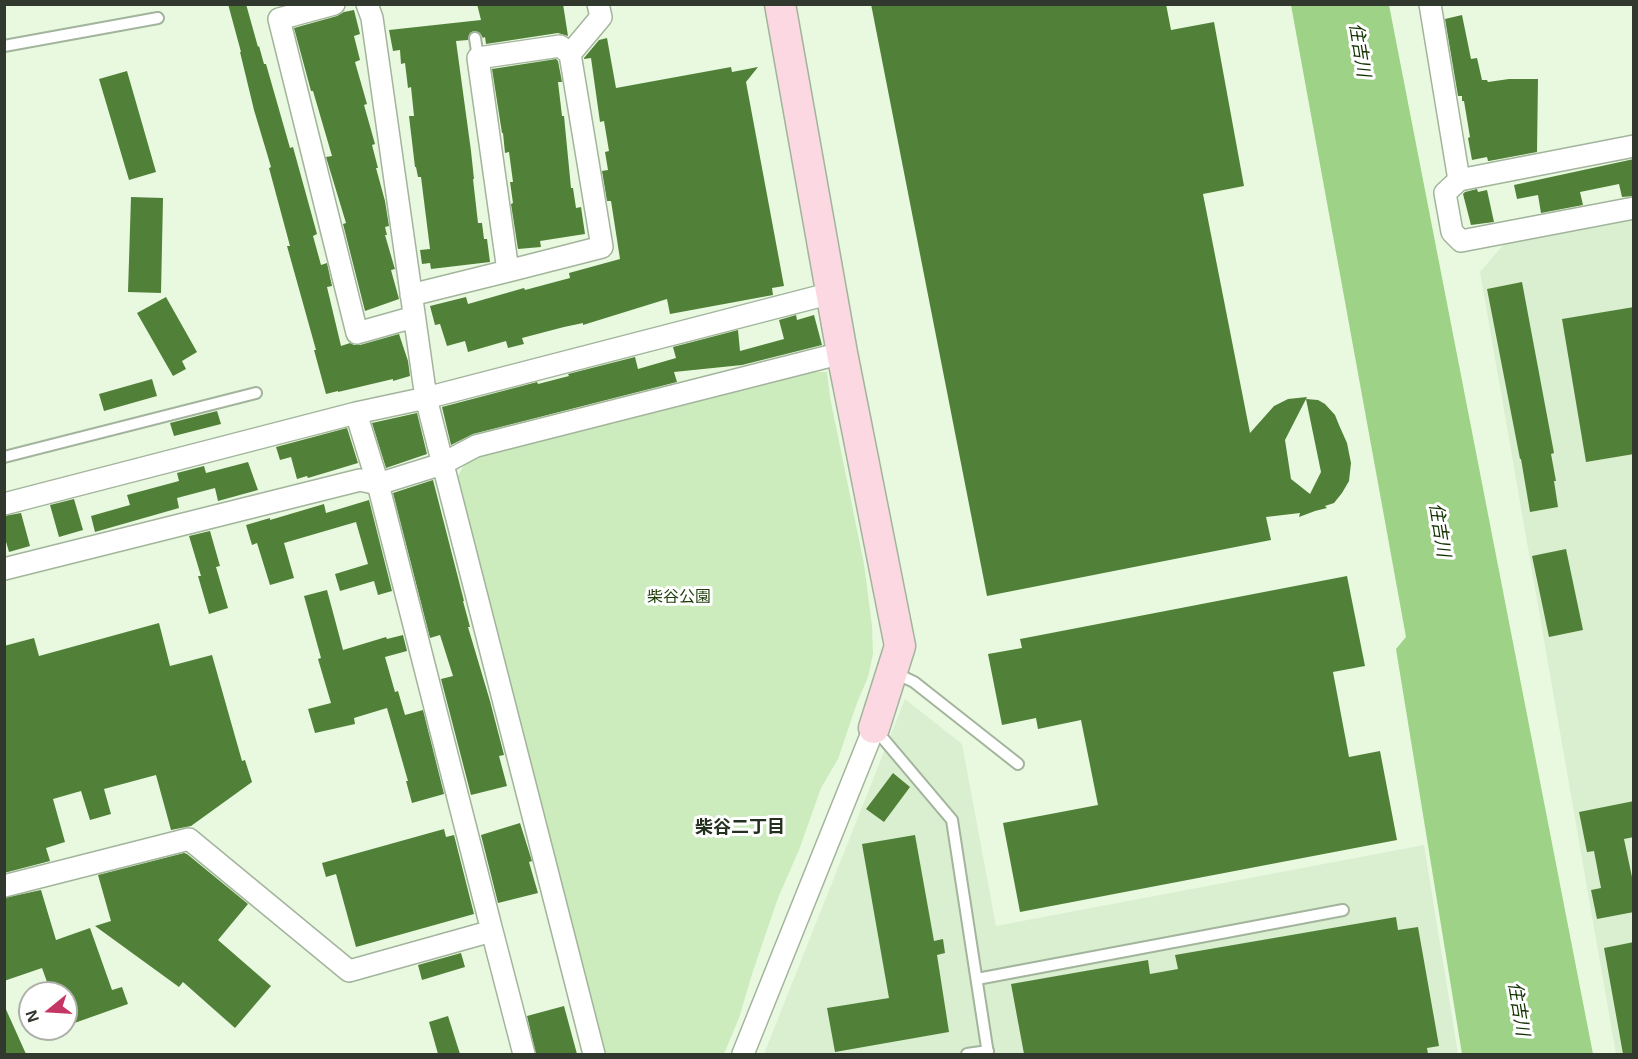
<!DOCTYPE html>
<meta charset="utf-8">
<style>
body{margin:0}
#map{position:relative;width:1638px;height:1059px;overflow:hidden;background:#e8f9e0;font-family:Helvetica,sans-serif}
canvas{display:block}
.frame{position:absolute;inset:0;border:6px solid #31382e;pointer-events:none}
.north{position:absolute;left:18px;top:981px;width:60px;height:60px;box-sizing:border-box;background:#fff;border:2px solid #adafab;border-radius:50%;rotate:252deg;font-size:16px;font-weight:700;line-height:24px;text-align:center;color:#31382e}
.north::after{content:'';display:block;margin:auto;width:21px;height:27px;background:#c43765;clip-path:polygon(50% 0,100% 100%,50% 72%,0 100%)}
</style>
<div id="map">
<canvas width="1638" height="1059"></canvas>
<div class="frame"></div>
<div class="north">N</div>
</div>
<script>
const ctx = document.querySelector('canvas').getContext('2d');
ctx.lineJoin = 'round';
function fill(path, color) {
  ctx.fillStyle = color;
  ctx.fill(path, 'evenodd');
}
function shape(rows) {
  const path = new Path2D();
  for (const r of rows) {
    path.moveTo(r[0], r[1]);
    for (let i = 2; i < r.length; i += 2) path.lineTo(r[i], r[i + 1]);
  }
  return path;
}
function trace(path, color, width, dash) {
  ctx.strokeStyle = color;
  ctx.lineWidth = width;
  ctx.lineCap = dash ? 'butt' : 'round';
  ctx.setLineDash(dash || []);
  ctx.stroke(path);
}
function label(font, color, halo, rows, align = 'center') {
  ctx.font = font + ' Helvetica,"Noto Sans JP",sans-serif';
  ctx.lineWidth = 6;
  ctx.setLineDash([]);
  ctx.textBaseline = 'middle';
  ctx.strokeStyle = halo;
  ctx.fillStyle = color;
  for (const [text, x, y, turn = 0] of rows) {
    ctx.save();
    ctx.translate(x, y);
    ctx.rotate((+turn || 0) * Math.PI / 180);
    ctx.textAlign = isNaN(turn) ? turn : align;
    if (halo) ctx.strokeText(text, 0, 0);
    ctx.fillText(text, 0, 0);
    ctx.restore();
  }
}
const built = shape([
 [1633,219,1633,1054,1616,1054,1480,272,1504,244],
 [905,699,962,744,996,926,1424,845,1458,1054,764,1054]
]);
const green = shape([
 [811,372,827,372,830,397,864,564,872,626,873,654,868,677,857,703,838,759,821,788,799,850,778,898,753,971,739,1018,724,1054,606,1054,454,483,468,458,782,378]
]);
const water = shape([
 [1291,5,1389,5,1593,1054,1462,1054,1396,649,1406,637]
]);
const building = shape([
 [228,4,246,4,258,47,259,46,264,64,266,64,290,148,293,147,317,234,313,236,321,265,327,263,332,286,327,287,341,346,350,343,354,345,360,345,399,334,408,361,410,376,393,381,393,379,338,392,338,391,326,394,314,350,316,350,287,246,290,246,269,168,271,167,254,110,240,52,241,52],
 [477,4,563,4,568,36,558,33,486,44,485,37,483,38,480,33,474,31,470,33,468,40,456,41,471,151,474,179,473,179,478,223,482,223,484,239,487,239,490,262,431,269,430,263,422,264,420,250,430,249,421,177,418,177,416,167,415,167,409,116,414,116,411,87,408,88,405,63,401,64,400,50,393,51,389,30,481,20],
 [871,4,1166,4,1171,30,1214,22,1244,186,1203,194,1250,433,1274,406,1288,399,1307,397,1306,399,1318,400,1325,404,1335,415,1339,425,1347,443,1351,463,1349,481,1342,493,1334,503,1325,506,1327,508,1315,511,1299,517,1300,513,1266,517,1271,540,987,596],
 [1306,399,1321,472,1310,494,1291,479,1285,440],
 [354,10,360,34,354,36,360,60,355,62,367,104,364,105,375,144,372,145,378,168,376,168,385,201,389,226,385,227,387,235,385,235,394,266,395,269,391,270,399,299,365,311,343,224,346,223,326,157,332,156,313,91,311,91,294,28,337,16,344,12],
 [1462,15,1471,59,1477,58,1482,80,1487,80,1488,82,1509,79,1538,79,1537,152,1489,161,1488,161,1487,157,1472,160,1468,138,1470,137,1464,101,1462,101,1462,96,1458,96,1445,19],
 [607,38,616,88,731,67,732,72,758,67,746,82,784,286,772,288,773,295,670,314,667,299,583,325,583,323,564,327,522,338,524,344,508,348,506,341,468,352,465,341,447,346,440,324,435,325,430,306,466,297,468,304,524,288,525,290,570,278,569,273,620,259,611,201,607,201,602,171,608,170,605,152,609,151,604,121,600,122,591,58,584,59,584,58,599,40],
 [556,59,558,61,562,82,558,82,562,116,564,116,571,188,573,188,576,208,581,207,585,234,540,241,541,247,518,249,511,204,513,203,510,182,513,182,509,152,505,153,503,133,502,133,492,69],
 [127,71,156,172,129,180,99,79],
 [1634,159,1634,196,1622,197,1619,184,1580,192,1583,205,1541,213,1538,195,1517,199,1514,185],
 [1477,189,1478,192,1487,190,1494,222,1471,225,1463,194,1465,192],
 [131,197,163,198,161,293,128,292],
 [1522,282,1554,453,1551,454,1556,481,1554,481,1558,507,1530,512,1521,459,1520,459,1487,289],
 [166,297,197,352,182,361,186,369,173,376,137,313],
 [1634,307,1634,454,1586,462,1562,319],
 [796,315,797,320,814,315,822,345,742,365,674,372,677,382,473,434,451,445,442,407,537,382,538,384,569,376,568,374,635,357,638,369,676,358,673,347,738,330,740,351,784,339,779,320],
 [152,379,157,396,104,411,99,394],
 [217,411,221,424,174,436,170,423],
 [417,413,427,454,386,468,372,423],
 [347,428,358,463,308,478,307,476,297,479,291,457,280,460,276,447],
 [248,462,258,490,218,501,215,488,177,498,179,508,95,532,91,516,130,505,127,495,179,481,177,473,204,466,206,473],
 [433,480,464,601,463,601,470,627,468,627,490,701,504,755,499,756,507,786,471,795,441,679,453,676,440,635,430,638,393,493],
 [74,499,83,530,59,537,50,505],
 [369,500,392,591,378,595,374,581,340,591,335,574,368,564,356,522,284,543,294,578,270,585,257,543,252,545,246,525,270,518,270,520,324,504,326,513],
 [21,513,30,546,9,552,4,535,4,516],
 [210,531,220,566,216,567,228,608,209,614,198,576,201,576,189,536],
 [1566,549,1583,630,1549,637,1532,556],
 [1347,576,1365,666,1333,672,1349,757,1380,751,1397,840,1020,912,1003,823,1098,805,1081,720,1038,729,1036,718,1002,725,988,654,1022,648,1020,639],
 [327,590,343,650,386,637,387,639,403,635,407,651,385,657,395,692,398,691,405,715,423,710,444,794,412,803,406,781,408,781,387,708,354,718,355,724,315,733,308,709,331,703,318,659,321,658,304,596],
 [159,623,170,666,212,655,242,761,245,760,252,782,191,826,171,830,156,775,104,789,111,814,90,820,81,791,53,799,65,842,46,848,50,861,4,873,4,646,34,638,39,656],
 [893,773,910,787,884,822,866,809],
 [1634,801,1634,837,1624,839,1632,877,1634,877,1634,912,1597,919,1591,890,1601,888,1594,851,1587,852,1579,812],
 [520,823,531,858,532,861,529,862,538,893,498,903,481,835],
 [444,829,446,837,454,835,474,914,356,947,336,874,326,877,322,863],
 [915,835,934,941,943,939,945,953,937,955,949,1032,835,1052,827,1008,889,998,862,844],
 [184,853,187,854,248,904,218,940,271,986,235,1028,183,982,179,987,95,926,111,921,98,875],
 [41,890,56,940,90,928,112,990,122,987,128,1004,66,1026,66,993,51,993,42,968,4,981,4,898],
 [1396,917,1398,930,1418,927,1439,1046,1427,1048,1428,1054,1024,1054,1011,984,1148,960,1150,974,1178,969,1175,955],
 [1634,942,1634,1054,1623,1054,1604,948],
 [461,953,465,967,422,980,418,965],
 [4,1005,26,1054,4,1054],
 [564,1006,577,1054,536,1054,527,1016],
 [448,1016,460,1054,438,1054,429,1022]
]);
const lane = shape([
 [475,38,478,58],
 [4,46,158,18],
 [4,457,256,393],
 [893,672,914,682,1018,764],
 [875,729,952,820,988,1054],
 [977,979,1343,910],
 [967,1054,988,1051]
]);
const street = shape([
 [334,4,279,19,357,333,414,317],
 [367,4,372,18,426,398,594,1054],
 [1430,4,1459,180],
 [570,54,601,17,598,4],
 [1634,146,1459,180,1445,193,1452,232,1461,241,1634,208],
 [411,295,508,271,602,247,570,54,560,46,478,58,508,271],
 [4,504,356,413,426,398,832,293],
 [4,569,360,480,378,484,442,464,476,446,842,353],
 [4,886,189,839,349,971,492,931,378,484,356,413],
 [492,931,524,1054],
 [743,1054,874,728]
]);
const secondary = shape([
 [780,4,842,353,900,646,874,728]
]);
const parkNames = [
 ["柴谷公園",679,598]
];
const waterNames = [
 ["住吉川",1359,50,81],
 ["住吉川",1439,530,81],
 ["住吉川",1518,1009,81]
];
const neighbourhoodNames = [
 ["柴谷二丁目",740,828]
];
fill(built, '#d9efd0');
fill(green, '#ccecbe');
fill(water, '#9ed286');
fill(building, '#518138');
trace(lane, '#a3b49c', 14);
trace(street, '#a3b49c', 24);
trace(secondary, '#a3b49c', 33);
trace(lane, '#fff', 10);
trace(street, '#fff', 21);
trace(secondary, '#fcd9e2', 30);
label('16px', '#1d3e08', '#fff', parkNames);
label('italic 18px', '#133300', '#fff', waterNames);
label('bold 18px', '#24311e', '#fff', neighbourhoodNames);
</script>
